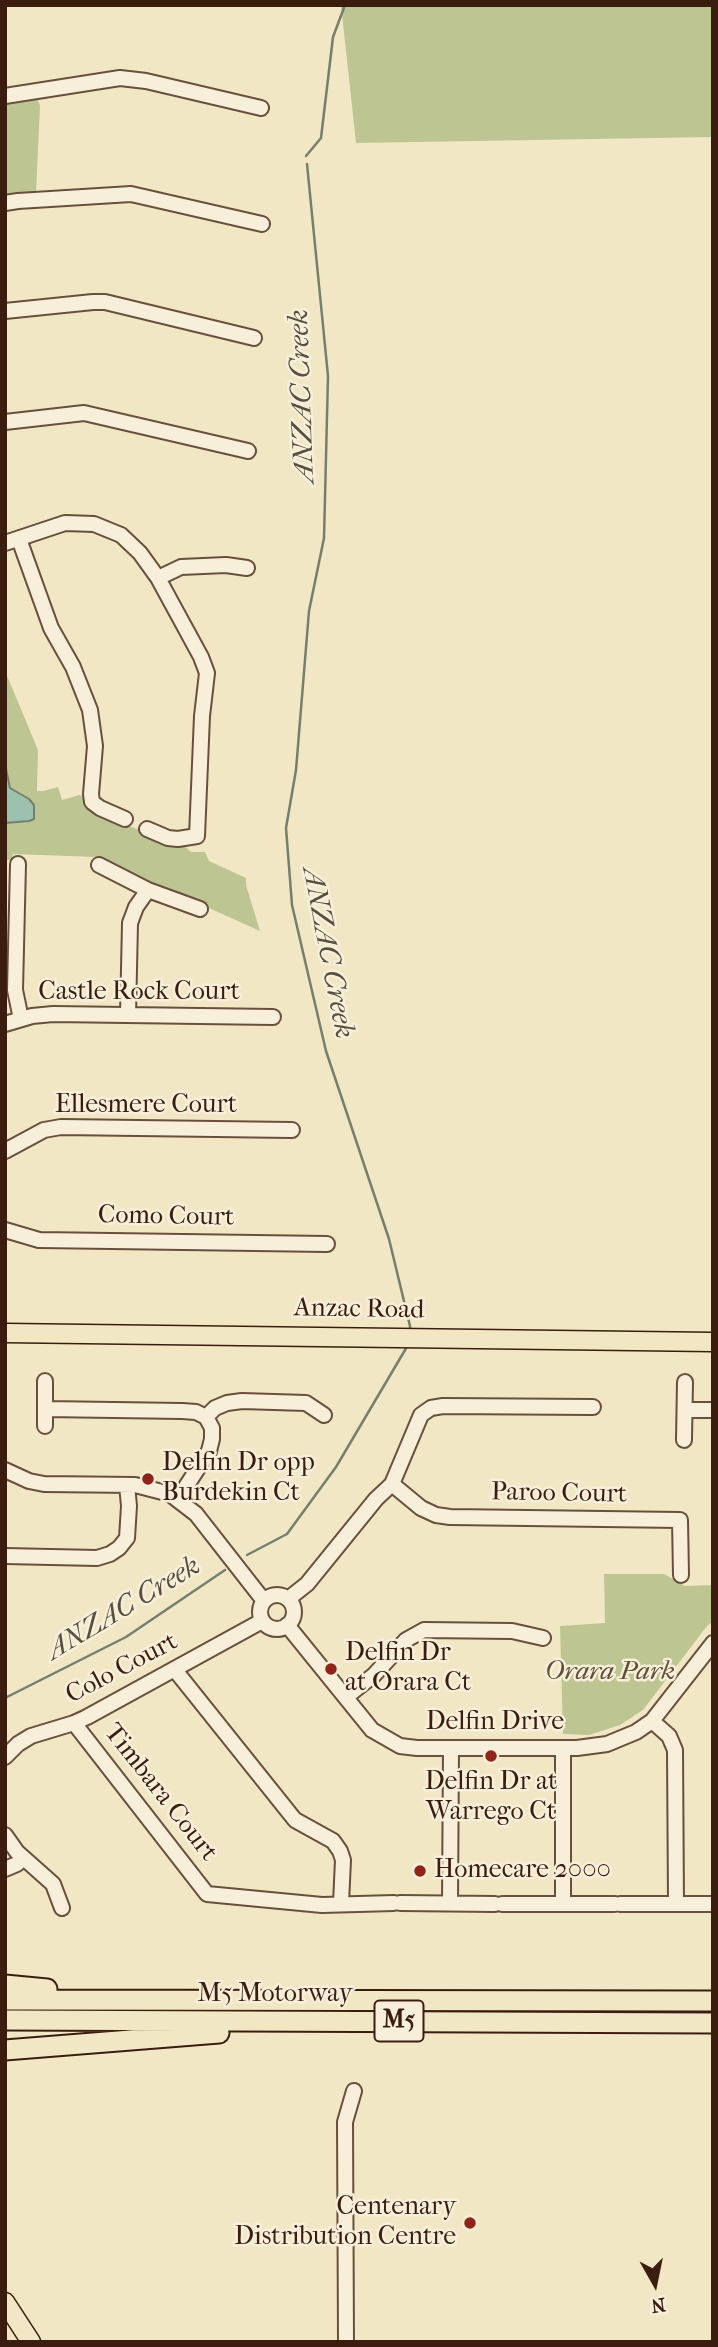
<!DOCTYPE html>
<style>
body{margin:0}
#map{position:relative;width:718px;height:2347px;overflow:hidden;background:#f2e7c5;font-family:"IM FELL French Canon",serif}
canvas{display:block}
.frame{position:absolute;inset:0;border:7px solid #3a1d0f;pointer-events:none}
.north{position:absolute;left:620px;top:2249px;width:70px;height:70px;-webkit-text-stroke:5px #f7efd9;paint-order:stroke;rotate:171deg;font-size:19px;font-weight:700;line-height:28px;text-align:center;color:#3a1d0f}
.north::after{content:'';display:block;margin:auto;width:24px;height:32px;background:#3a1d0f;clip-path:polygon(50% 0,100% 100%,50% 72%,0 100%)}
</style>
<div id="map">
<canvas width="718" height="2347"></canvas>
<div class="frame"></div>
<div class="north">N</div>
</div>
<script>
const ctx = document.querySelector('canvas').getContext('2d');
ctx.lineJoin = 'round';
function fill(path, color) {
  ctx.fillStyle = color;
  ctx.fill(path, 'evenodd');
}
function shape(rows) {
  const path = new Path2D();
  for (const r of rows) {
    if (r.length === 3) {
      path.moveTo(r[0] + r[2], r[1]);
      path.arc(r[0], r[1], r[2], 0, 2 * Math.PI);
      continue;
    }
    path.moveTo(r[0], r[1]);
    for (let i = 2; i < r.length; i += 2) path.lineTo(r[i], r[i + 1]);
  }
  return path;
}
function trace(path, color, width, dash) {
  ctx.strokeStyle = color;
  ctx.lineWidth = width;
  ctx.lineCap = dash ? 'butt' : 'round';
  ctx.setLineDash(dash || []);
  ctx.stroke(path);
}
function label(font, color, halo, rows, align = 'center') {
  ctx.font = font + ' "IM FELL French Canon",serif';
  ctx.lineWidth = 5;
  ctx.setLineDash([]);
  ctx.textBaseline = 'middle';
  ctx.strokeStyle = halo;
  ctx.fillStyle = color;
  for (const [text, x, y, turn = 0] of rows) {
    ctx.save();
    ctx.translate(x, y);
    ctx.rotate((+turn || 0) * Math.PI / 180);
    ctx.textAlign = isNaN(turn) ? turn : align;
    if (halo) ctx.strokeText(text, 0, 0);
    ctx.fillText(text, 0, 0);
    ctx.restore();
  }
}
const green = shape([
 [341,5,713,5,713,137,356,143],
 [38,100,40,106,36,192,34,194,5,199,5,104],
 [5,671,38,750,37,791,43,791,58,787,62,800,79,795,85,797,106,816,149,834,181,843,191,852,205,852,209,861,246,878,246,885,260,931,96,857,13,854,12,860,5,860],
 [604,1574,664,1574,685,1586,713,1585,713,1621,707,1626,643,1710,620,1725,589,1735,563,1734,560,1626,605,1623]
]);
const water = shape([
 [5,764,10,788,29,799,34,805,34,819,29,821,5,823,5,764]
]);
const stream = shape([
 [306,156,321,138,333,37,345,5],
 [307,164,328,376,324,538,309,611,296,770,286,828,292,905,326,1051,389,1239,410,1326,410,1332],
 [247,1555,287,1534,336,1467,408,1345],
 [5,1698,126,1637,225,1570]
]);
const minor = shape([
 [5,96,120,78,146,81,261,108],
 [5,203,18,201,131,194,262,224],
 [5,311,93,302,105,302,254,338],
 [5,422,84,413,248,451],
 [19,539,51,628,73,667,90,710,95,746,91,794,92,802,100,808,125,819],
 [5,543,65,523,94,524,121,535,140,553,158,578,201,657,207,673,202,716,197,836,178,839,168,838,147,829],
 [158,578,181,567,226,565,247,568],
 [18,864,15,990,21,1019],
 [99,865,148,890,200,909],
 [128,1015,130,923,136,907,148,890],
 [5,1024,32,1016,53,1014,273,1017],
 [5,1151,44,1130,61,1127,292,1130],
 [5,1230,39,1240,327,1244],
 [46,1409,182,1411,196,1412,206,1417,212,1428,212,1439,209,1451,178,1499],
 [685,1410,713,1410],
 [206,1417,215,1408,227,1403,242,1401,306,1403,324,1415],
 [45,1426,45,1381],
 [684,1440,685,1382],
 [5,1470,29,1481,44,1484,135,1485,170,1494,196,1514,264,1601],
 [392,1484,421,1508,436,1515,450,1517,680,1520,681,1575],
 [5,1556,97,1558,110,1554,119,1548,127,1538,129,1506,127,1485],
 [277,1612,17],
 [288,1599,307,1584,376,1499,392,1484,421,1415,431,1408,443,1406,593,1407],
 [287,1625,372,1730,400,1746,417,1748,577,1748,607,1744,636,1732,652,1721,713,1643],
 [175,1670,295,1820,333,1841,340,1851,343,1860,341,1903],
 [346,1697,374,1675,406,1640,424,1630,512,1631,543,1638],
 [652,1721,669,1736,675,1750,676,1904],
 [74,1723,207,1894,322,1905,394,1903],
 [5,1757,18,1744,31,1736,74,1723,87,1717,262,1621],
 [5,1835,17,1852,53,1884,62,1908],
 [5,1869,17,1864,23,1858],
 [400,1903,495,1904],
 [450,1903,451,1749],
 [502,1904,615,1904],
 [563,1904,563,1748],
 [620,1904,713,1904],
 [346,2342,345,2122,354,2091]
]);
const major = shape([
 [5,1333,713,1342],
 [5,2302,31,2342]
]);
const highway = shape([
 [5,1985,47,1989],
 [5,2000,713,2001],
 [5,2020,713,2023],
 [5,2050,219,2033]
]);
const markers = [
 [148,1479,7,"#8f2418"],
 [331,1669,7,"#8f2418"],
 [491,1756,7,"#8f2418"],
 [420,1871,7,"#8f2418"],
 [470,2223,7,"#8f2418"]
];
const shields = [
 [399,2021,49]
];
const shieldNames = [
 ["M5",399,2021]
];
const streetNames = [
 ["Castle Rock Court",139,993],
 ["Ellesmere Court",146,1106],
 ["Como Court",166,1217,1],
 ["Anzac Road",359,1310,1],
 ["Paroo Court",559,1494,1],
 ["Colo Court",122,1669,-28],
 ["Delfin Drive",495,1723],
 ["Timbara Court",160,1793,52],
 ["M5 Motorway",275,1995]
];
const poiNames = [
 ["Delfin Dr opp",162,1464],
 ["Burdekin Ct",162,1494],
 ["Delfin Dr",345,1654],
 ["at Orara Ct",345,1684],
 ["Delfin Dr at",491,1783,"center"],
 ["Warrego Ct",491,1813,"center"],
 ["Homecare 2000",434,1871],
 ["Centenary",456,2208,"right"],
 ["Distribution Centre",456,2238,"right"]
];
const parkNames = [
 ["Orara Park",610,1673]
];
const waterNames = [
 ["ANZAC Creek",303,396,-92],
 ["ANZAC Creek",327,953,79],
 ["ANZAC Creek",124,1609,-31]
];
fill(green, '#bdc593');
fill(water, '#9cc1ae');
trace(water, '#757f6e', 2);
trace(stream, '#757f6e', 2.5);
trace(minor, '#68503c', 18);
trace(major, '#3a1d0f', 21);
trace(highway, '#3a1d0f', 23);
trace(minor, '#f7efd9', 14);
trace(major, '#f2e7c5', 18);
trace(highway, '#f2e7c5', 19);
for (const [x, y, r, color] of markers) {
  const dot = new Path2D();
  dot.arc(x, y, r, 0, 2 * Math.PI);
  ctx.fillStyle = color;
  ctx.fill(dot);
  trace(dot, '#f7efd9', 2.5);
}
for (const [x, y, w] of shields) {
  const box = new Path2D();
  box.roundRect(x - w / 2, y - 20.5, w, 41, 5);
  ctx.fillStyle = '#f7efd9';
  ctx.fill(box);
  trace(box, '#3a1d0f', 2);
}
label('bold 24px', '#3a1d0f', null, shieldNames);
label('26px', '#3a1d0f', '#f7efd9', streetNames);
label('26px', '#3a1d0f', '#f7efd9', poiNames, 'left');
label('italic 26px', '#614f37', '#f7efd9', parkNames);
label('italic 28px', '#574e3f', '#f7efd9', waterNames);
</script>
